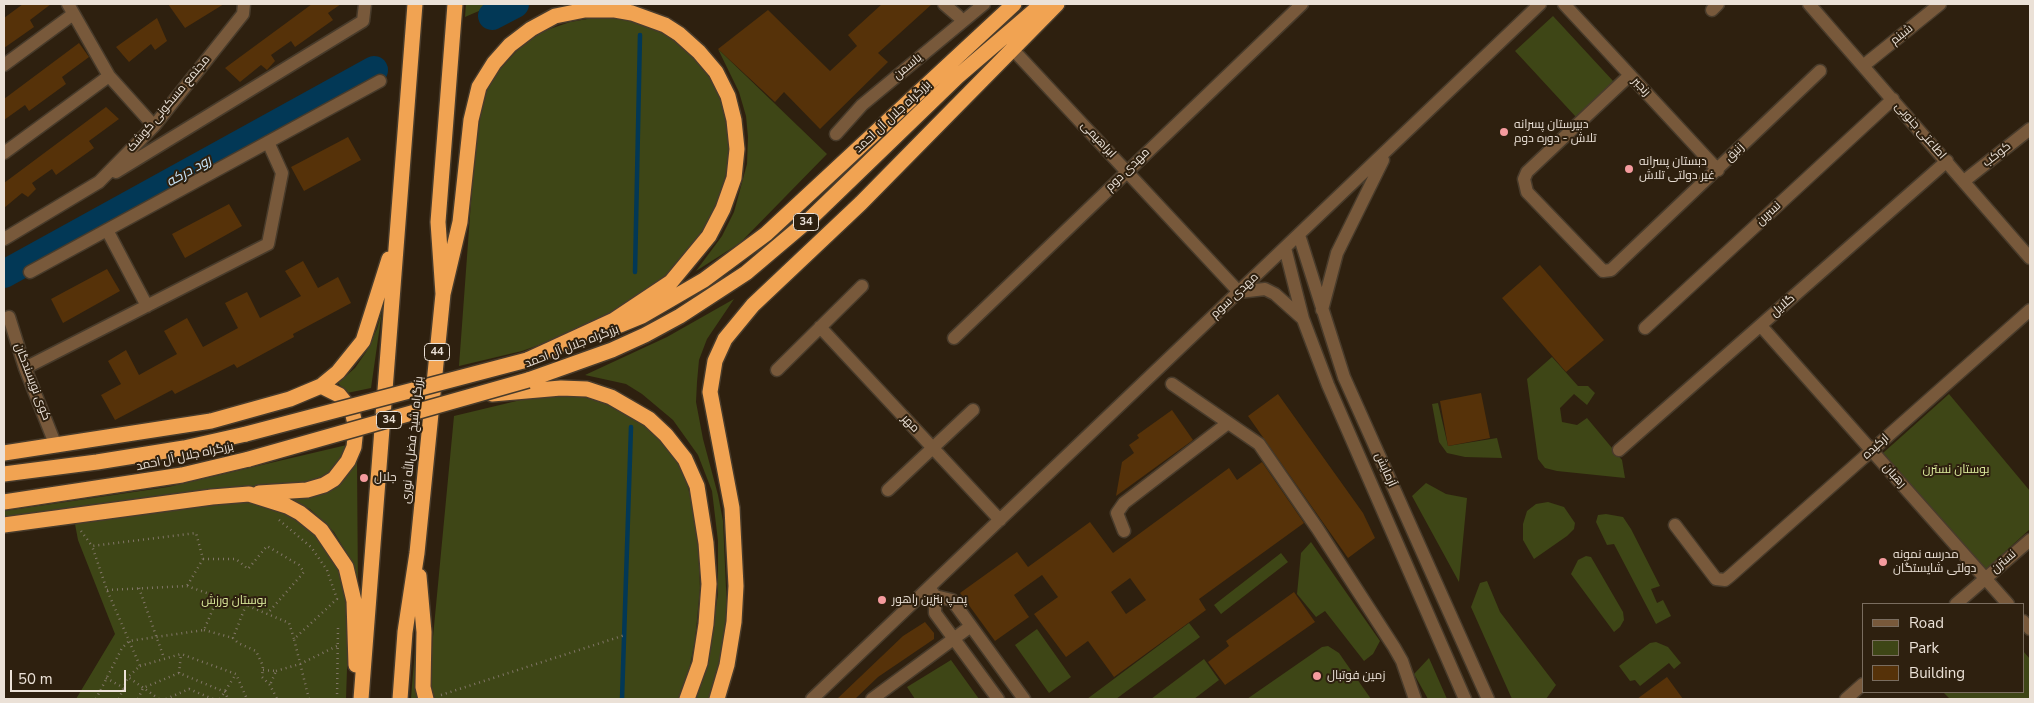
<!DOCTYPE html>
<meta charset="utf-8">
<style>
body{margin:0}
#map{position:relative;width:2034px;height:703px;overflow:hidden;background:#2e200f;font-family:"Nunito Sans",sans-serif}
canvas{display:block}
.frame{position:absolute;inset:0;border:5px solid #ebe1d7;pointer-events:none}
.legend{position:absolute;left:1862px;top:603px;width:162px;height:90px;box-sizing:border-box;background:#2e200f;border:1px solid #7a6d5f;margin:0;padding:6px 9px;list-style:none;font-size:15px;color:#ebe1d7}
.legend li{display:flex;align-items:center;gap:10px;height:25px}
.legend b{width:25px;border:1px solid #7a6d5f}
.scale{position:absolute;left:10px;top:670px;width:116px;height:22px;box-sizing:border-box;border:2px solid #ebe1d7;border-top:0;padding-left:6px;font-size:15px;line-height:18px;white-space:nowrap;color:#ebe1d7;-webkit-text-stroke:4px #2e200f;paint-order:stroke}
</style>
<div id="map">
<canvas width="2034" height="703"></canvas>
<div class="frame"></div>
<ul class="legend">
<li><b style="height:6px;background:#78593b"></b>Road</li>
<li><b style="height:14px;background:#3e4616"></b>Park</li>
<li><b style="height:14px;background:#563209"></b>Building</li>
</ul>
<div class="scale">50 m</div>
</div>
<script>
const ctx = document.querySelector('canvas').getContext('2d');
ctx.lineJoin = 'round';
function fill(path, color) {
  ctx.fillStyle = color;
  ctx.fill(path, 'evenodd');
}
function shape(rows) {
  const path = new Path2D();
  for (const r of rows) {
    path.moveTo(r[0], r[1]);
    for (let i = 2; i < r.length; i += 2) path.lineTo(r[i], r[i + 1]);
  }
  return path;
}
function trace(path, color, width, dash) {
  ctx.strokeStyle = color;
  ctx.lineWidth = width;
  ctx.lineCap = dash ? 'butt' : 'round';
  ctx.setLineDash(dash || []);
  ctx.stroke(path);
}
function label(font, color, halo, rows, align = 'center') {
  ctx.font = font + ' "Nunito Sans",Cairo,sans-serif';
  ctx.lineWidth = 4;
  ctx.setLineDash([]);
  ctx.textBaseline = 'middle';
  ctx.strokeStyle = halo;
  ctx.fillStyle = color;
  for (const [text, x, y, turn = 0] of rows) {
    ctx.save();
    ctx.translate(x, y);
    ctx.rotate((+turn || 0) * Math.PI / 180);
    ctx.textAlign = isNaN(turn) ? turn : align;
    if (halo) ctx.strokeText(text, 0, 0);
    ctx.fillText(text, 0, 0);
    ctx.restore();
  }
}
const green = shape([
 [466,4,495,4,465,17],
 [1553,16,1614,82,1576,117,1515,51],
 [599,17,622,18,650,26,670,36,701,63,713,80,723,100,728,120,730,161,716,207,705,231,678,264,655,286,618,311,553,340,522,351,459,366,474,161,480,114,484,96,494,76,522,45,544,31,570,22],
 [718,49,827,154,740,243,696,271,722,236,734,212,747,164,748,137,746,116,739,92],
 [734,299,707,339,699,360,697,382,696,402,703,439,718,495,723,521,727,610,721,656,710,697,709,699,695,699,707,664,718,594,718,541,712,491,698,455,673,420,642,394,626,384,585,375,667,337],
 [382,311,371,388,347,393,338,383,355,368,366,352,377,329],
 [1552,357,1578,386,1588,386,1595,393,1587,405,1574,394,1560,408,1562,422,1577,425,1587,418,1622,460,1625,478,1557,471,1545,468,1538,459,1527,379],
 [1949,394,2030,491,2030,529,1985,570,1883,453],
 [554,396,579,396,602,402,639,421,655,433,668,448,680,464,686,480,697,523,700,588,695,641,689,670,678,699,432,699,431,658,454,416,529,398],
 [1438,403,1448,446,1497,438,1502,458,1465,457,1447,453,1439,442,1432,404],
 [351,444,338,470,312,484,222,488,4,518,4,511,168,487],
 [357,462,358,592,353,564,334,532,310,509,277,495,348,472],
 [1426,483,1446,494,1467,498,1459,582,1412,496],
 [248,501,282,509,322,539,341,573,349,609,346,699,76,699,115,634,78,540,75,524,195,505],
 [1548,502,1564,507,1575,523,1574,529,1567,536,1534,559,1523,540,1523,524,1527,511,1536,504],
 [1606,514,1623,517,1631,529,1660,586,1651,589,1657,603,1663,600,1671,616,1656,624,1614,544,1607,545,1596,522,1598,515],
 [1311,542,1380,641,1373,654,1364,661,1325,611,1316,617,1297,594,1301,553],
 [1281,553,1288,562,1221,614,1214,605],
 [1586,556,1591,557,1623,612,1624,620,1620,627,1614,632,1571,574,1578,560],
 [1487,581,1500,612,1556,685,1546,699,1512,699,1471,607,1480,583],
 [1189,623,1200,637,1116,699,1087,699],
 [417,628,417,699,411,699,412,685],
 [1037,629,1071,677,1049,693,1015,645],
 [1656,642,1668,647,1681,663,1674,669,1669,663,1640,686,1635,680,1630,681,1619,666,1650,643],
 [1328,646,1339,653,1371,699,1247,699,1322,647],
 [2023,651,2030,659,2030,699,1950,699,1943,692,2023,692],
 [1429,658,1447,699,1428,699,1414,674],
 [1204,659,1219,680,1194,699,1151,699],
 [951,660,979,699,915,699,907,687]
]);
const stream = shape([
 [635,272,640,35],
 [622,699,631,427]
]);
const river = shape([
 [492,16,515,4],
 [4,274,374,70]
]);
const building = shape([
 [23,4,51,4,30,20,34,27,4,48,4,18],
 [168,4,224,4,185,28],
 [312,4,341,4,328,13,333,20,295,47,291,41,271,55,275,61,267,70,261,65,240,82,225,68],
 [882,4,932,4,878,53,888,62,820,129,784,92,775,102,718,49,768,10,830,71,857,46,848,35],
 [157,18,167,41,155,50,151,44,129,62,116,47],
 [79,43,89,57,62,77,66,84,29,111,25,105,4,120,4,99],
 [106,107,119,119,89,141,94,148,56,175,52,169,32,183,36,189,28,197,22,193,4,208,4,183],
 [348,137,361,160,304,191,291,167],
 [229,204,242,226,185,258,172,234],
 [303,261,318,288,338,277,351,303,293,334,294,337,237,368,234,364,175,394,172,390,115,420,101,395,121,384,108,361,126,350,139,375,177,354,164,331,187,318,203,347,238,328,225,303,247,292,260,318,301,296,285,271],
 [1540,265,1604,340,1566,372,1502,298],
 [107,269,120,291,63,323,51,299],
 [1481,393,1490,438,1448,446,1440,401],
 [1278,394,1363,513,1375,538,1348,558,1248,416],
 [1172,410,1193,440,1116,496,1122,462,1134,453,1129,445,1139,438,1137,435],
 [1262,462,1304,523,1199,599,1206,610,1114,677,1088,641,1066,657,1034,614,1058,597,1042,575,1014,595,1029,617,995,641,960,593,1017,552,1028,567,1090,522,1113,553,1229,468,1237,480],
 [1130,578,1146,600,1126,614,1111,592],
 [1294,592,1315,622,1225,685,1208,662,1229,646,1226,641],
 [925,622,934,633,934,639,878,677,855,699,837,699,903,636],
 [1667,677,1683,699,1637,699]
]);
const path = shape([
 [279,520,311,547,327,570,337,599,294,639,309,699],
 [81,531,92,546],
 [203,559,236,559,248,569,267,546,299,565,304,572,267,614],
 [139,588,164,658],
 [107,590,187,586,218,597],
 [246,605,233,638,238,643,256,651,263,666,262,677,270,685,277,699],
 [204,630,233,638],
 [140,666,181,654,236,674,247,699],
 [263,670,276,671,270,685],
 [276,671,300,664,337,646],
 [179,673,181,654],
 [106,678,124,688],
 [441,695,625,635],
 [96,699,122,648,129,641,204,630,218,597,246,605,289,623,294,639],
 [119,699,128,677],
 [138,699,143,688,179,673,225,692,228,699],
 [159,699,128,677,140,666,107,590,92,546,196,533,203,559,187,586],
 [166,699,189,689,213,699],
 [220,699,236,674],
 [337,699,338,628]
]);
const minor = shape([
 [68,4,109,76,154,126],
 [944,4,958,16],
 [1564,4,1718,170],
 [1809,4,2030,258],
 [1712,10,1718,4],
 [1018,55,1239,292,1265,289,1275,294,1303,319],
 [4,65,72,15],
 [1863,66,1940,4],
 [1630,75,1527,172,1524,179,1527,192,1603,271,1611,270,1820,71],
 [836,134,862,105,984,4],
 [4,153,109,76],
 [116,172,363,21,365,4],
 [1964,181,2030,129],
 [107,230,147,306],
 [1299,235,1344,377,1488,699],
 [4,239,99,182,154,126,243,14,244,4],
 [1285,248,1303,319,1328,385,1465,699],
 [30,272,380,81],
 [1322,310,1337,253,1383,160],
 [9,317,25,368,56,446],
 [1761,326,2008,604],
 [820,327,1000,520],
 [1645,328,1893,99],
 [954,338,1302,4],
 [25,368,268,244,282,173,268,142],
 [777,370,862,286],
 [1172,384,1259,444,1317,528,1394,647,1402,661,1415,699],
 [1619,450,1947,161],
 [888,490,973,410],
 [1675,525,1716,579,1725,580,1730,576,2030,310],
 [1124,531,1117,513,1124,503,1228,423],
 [931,590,935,596,935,613,998,699],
 [935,596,952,600,1024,699],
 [1956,604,2030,540],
 [2023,621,2030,629],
 [812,699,1540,4],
 [872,699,971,626],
 [1846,699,1863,684]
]);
const highway = shape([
 [443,294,460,222,471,120,479,87,494,63,510,45,531,29,555,16,585,10,615,10,632,13,665,25,679,34,699,52,716,72,728,96,734,120,737,149,734,178,723,209,709,236,671,282,614,320,527,360],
 [620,325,642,316,704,280,766,234,1014,4],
 [528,380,612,350,645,335,680,316,746,273,811,218,957,77,1042,4],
 [492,394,561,388,587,389,611,397,649,419,666,435,685,459,697,486,706,543,709,584,706,624,700,663,687,699],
 [4,453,211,421,290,399,321,386,338,372,363,341,389,259],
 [4,474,97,462,184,448,246,434],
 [259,493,307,490,324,485,334,479,348,461,354,447,356,428,352,411,339,395,321,386],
 [4,502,182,475,249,459],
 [4,525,212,497,249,494,287,506,300,513,321,530,346,567,354,601,356,665],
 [419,576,424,632,423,687,426,699],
 [361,699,415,4],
 [400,699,405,632,417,553,443,294,438,222,455,4],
 [717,699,727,665,734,622,736,586,732,508,710,392,715,361,725,339,753,305,861,203,1057,4]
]);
const highwayBridge = shape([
 [246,434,527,360],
 [249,459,528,380]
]);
const markers = [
 [1504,132,5,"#f59b9e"],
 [1629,169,5,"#f59b9e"],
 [364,478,5,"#f59b9e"],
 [1883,562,5,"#f59b9e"],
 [882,600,5,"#f59b9e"],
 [1317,676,5,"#f59b9e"]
];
const shields = [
 [806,222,25],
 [437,352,25],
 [389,420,25]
];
const shieldNames = [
 ["34",806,222],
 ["44",437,352],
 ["34",389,420]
];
const streetNames = [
 ["شبنم",1902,35,-39],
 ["یاسمن",908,67,-40],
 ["رنجبر",1641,87,47],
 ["مجتمع مسکونی کوشک",169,104,-50],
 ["بزرگراه جلال آل احمد",893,117,-43],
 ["اطاعتی جنوبی",1920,131,49],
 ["ابراهیمی",1098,140,47],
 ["زنبق",1735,153,-44],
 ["کوکب",1997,155,-38],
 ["مهدی دوم",1128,170,-44],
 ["نسرین",1769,214,-43],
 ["مهدی سوم",1235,296,-43],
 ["گلایل",1783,306,-41],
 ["بزرگراه جلال آل احمد",572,347,-21],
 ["کوی نویسندگان",32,382,69],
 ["مهر",910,424,47],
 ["بزرگراه شیخ فضل‌الله نوری",413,440,-84],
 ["ارکیده",1876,447,-42],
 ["بزرگراه جلال آل احمد",185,457,-12],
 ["آزمایش",1385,470,66],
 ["رهبان",1894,476,48],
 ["نسترن",2004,562,-41]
];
const poiNames = [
 ["دبیرستان پسرانه",1514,125],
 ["تلاش - دوره دوم",1514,139],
 ["دبستان پسرانه",1639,162],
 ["غیر دولتی تلاش",1639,176],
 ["جلال",374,478],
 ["مدرسه نمونه",1893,555],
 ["دولتی شایستگان",1893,569],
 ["پمپ بنزین راهور",892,600],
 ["زمین فوتبال",1327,676]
];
const parkNames = [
 ["بوستان نسترن",1956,470],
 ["بوستان ورزش",234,601]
];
const waterNames = [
 ["رود درکه",189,172,-29]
];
fill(green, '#3e4616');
trace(stream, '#023856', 4.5);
trace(river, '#023856', 28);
fill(building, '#563209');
trace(minor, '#483b2b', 15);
trace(highway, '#483b2b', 18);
trace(path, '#827668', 2.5, [1, 4]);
trace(minor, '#78593b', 12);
trace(highway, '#f1a352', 15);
trace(highwayBridge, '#483b2b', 18, []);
trace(highwayBridge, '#f1a352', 15);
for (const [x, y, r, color] of markers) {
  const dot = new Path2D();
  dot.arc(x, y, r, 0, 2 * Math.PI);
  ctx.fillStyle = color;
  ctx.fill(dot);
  trace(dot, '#2e200f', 2);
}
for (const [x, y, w] of shields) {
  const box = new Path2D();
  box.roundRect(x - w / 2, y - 8.5, w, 17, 4);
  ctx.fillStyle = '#2e200f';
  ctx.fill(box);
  trace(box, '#ebe1d7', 1);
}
label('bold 11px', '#ebe1d7', null, shieldNames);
label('12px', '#ebe1d7', '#2e200f', streetNames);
label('12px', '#ebe1d7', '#2e200f', poiNames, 'left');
label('12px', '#ddec9d', '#2e200f', parkNames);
label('italic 14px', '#c9e5fa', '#2e200f', waterNames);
</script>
